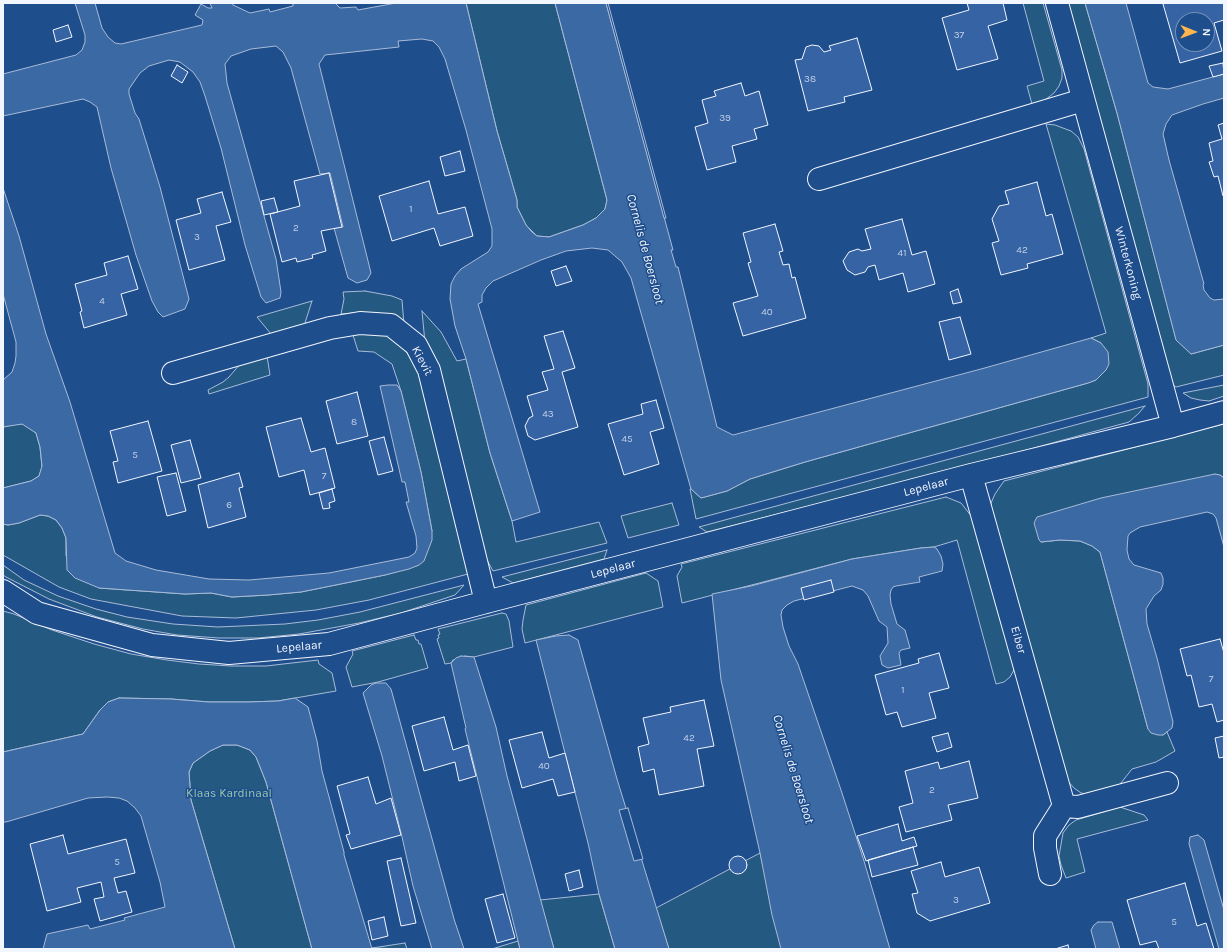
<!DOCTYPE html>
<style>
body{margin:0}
#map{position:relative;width:1227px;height:952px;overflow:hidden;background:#1f4e8c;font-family:Karla,sans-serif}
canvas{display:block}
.frame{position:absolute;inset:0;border:4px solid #f2f6ff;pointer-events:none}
.north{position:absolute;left:1175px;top:12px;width:40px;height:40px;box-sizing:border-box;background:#1f4e8c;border:1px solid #7391ba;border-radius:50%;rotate:91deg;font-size:11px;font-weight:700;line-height:16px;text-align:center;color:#f2f6ff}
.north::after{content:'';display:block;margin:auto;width:14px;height:18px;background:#ffb74d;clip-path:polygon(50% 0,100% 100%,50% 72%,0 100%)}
</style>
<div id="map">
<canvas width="1227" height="952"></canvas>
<div class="frame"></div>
<div class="north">N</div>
</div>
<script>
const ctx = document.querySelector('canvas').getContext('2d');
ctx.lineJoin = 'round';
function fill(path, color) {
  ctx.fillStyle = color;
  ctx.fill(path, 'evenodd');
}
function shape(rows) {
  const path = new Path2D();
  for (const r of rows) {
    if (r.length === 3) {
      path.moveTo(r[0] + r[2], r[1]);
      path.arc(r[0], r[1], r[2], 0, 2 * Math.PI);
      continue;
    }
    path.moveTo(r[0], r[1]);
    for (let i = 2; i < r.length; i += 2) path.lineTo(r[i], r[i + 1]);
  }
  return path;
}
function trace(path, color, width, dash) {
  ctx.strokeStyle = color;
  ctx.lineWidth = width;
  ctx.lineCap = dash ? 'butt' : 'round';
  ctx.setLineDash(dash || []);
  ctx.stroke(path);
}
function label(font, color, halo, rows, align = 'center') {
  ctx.font = font + ' Karla,sans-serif';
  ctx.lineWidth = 3;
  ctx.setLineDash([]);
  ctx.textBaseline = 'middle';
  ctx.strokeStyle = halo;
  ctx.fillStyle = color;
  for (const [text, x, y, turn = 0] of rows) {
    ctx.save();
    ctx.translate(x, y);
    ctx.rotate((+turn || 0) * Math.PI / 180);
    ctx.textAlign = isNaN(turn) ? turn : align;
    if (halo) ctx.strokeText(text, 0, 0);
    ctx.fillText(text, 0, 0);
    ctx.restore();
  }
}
const green = shape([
 [466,3,555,3,607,200,605,209,596,218,583,225,549,237,537,236,526,225,517,207,517,200,497,131,466,3],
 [1023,3,1043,3,1062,70,1062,78,1059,86,1054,93,1045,100,1032,104,1027,86,1044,81,1023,3],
 [1066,3,1085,3,1117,113,1176,339,1191,354,1224,345,1224,375,1176,387,1172,384,1066,3],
 [1046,124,1055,125,1071,131,1078,137,1084,149,1148,384,1148,397,696,519,690,489,691,489,701,498,727,491,750,479,805,462,1088,383,1096,380,1106,370,1101,343,1091,338,1106,333,1046,124],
 [365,291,392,296,402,300,404,325,354,313,341,314,344,299,343,292,365,291],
 [312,301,304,326,271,334,257,317,312,301],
 [422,311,441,332,457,361,466,359,490,453,512,521,516,542,599,522,607,543,493,571,486,558,425,343,422,311],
 [352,332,372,332,387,336,400,344,411,358,418,371,467,566,468,574,369,600,316,610,236,618,182,616,91,599,59,587,3,555,3,524,8,525,19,523,40,515,48,516,56,520,62,528,66,538,66,556,99,588,185,594,211,593,232,597,268,595,301,592,385,575,419,565,432,531,421,472,401,391,392,364,374,352,358,351,352,332],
 [267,356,270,375,209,394,208,390,223,382,229,377,241,363,267,356],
 [1224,385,1224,396,1209,401,1200,400,1191,398,1183,393,1224,385],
 [1145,406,1139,413,1129,422,979,463,707,532,699,527,1145,406],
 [17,424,23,424,36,433,40,447,42,467,39,476,31,481,3,488,3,427,17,424],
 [1224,424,1224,478,1220,475,1041,542,1060,540,1080,541,1092,546,1100,552,1148,729,1163,735,1167,732,1175,751,1156,762,1132,769,1117,788,1091,795,1081,793,1074,788,1066,779,991,511,991,503,995,494,1004,481,1224,424],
 [946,497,961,503,972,517,1015,668,1010,677,1004,682,996,684,957,540,934,547,921,548,852,559,682,603,677,576,682,567,681,564,946,497],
 [672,503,679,525,628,538,621,516,672,503],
 [607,550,604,559,513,583,502,577,607,550],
 [3,565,24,580,58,596,96,609,127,617,173,624,218,627,285,624,318,620,360,612,464,585,455,595,401,613,359,623,299,634,258,638,219,638,177,635,143,629,97,617,49,599,6,577,3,575,3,565],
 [646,573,658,581,663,607,525,643,522,629,523,620,526,605,646,573],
 [3,611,14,614,52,630,94,644,131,654,167,660,199,664,231,666,266,666,318,660,319,664,332,673,336,691,278,701,248,702,209,702,171,699,119,698,108,702,100,710,83,734,3,752,3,611],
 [502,613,506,614,509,621,513,647,474,657,465,656,453,660,451,663,445,664,437,639,439,638,438,635,440,634,438,629,502,613],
 [414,635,416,640,418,640,419,644,421,644,428,668,378,682,352,687,346,667,353,654,352,651,414,635],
 [223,745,237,745,250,750,256,757,266,782,312,949,235,949,191,800,189,772,193,763,210,751,223,745],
 [1120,807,1144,815,1148,820,1077,839,1085,872,1066,878,1061,865,1059,856,1063,833,1069,825,1076,820,1120,807],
 [760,853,783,949,669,949,656,908,760,853],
 [599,894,615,949,554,949,540,900,599,894],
 [518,941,520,949,492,949,518,941],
 [405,943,407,949,372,948,405,943]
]);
const water = shape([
 [75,3,95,3,102,28,108,37,115,43,121,44,202,25,203,20,195,15,201,4,208,8,212,8,210,3,232,3,233,5,250,13,269,9,270,12,293,6,293,4,296,3,335,3,340,8,356,7,358,10,396,3,466,3,497,131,517,200,517,207,526,225,532,232,537,236,549,237,583,225,596,218,605,209,607,200,555,3,606,3,673,250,671,250,676,267,678,267,717,427,733,435,981,369,1091,338,1101,343,1108,352,1109,364,1106,370,1096,380,1088,383,805,462,750,479,727,491,701,498,691,489,631,278,622,262,608,250,592,248,566,251,541,260,493,281,486,288,482,295,482,302,478,304,540,512,512,521,490,453,466,359,455,326,450,299,451,284,455,276,461,269,488,252,492,246,492,229,466,130,445,59,439,47,433,41,422,39,398,41,399,47,325,55,319,64,371,273,367,280,357,283,348,278,334,228,343,227,330,173,320,174,291,68,283,52,276,46,251,49,231,56,225,64,227,83,276,259,281,292,280,298,266,303,261,297,245,245,221,148,205,96,200,82,193,72,180,62,169,60,149,66,140,73,129,89,129,94,135,113,139,119,160,187,189,299,185,309,163,317,158,312,152,301,136,255,111,168,97,107,90,102,83,99,3,116,3,74,76,55,82,50,85,42,85,35,75,3],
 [1085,3,1126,3,1148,83,1153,87,1168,89,1224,74,1224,98,1203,104,1172,115,1166,124,1163,134,1169,160,1204,284,1203,285,1204,290,1210,298,1214,300,1224,299,1224,345,1191,354,1176,340,1117,113,1085,3],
 [3,188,19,236,46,334,70,402,115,553,126,561,156,570,209,579,249,580,329,573,409,557,415,553,417,548,416,536,406,502,409,502,405,482,402,482,380,386,388,385,397,385,401,391,421,472,432,531,432,540,424,561,419,565,409,569,385,575,301,592,268,595,232,597,211,593,185,594,99,588,75,578,67,570,66,538,62,528,56,520,48,516,40,515,19,523,8,525,3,524,3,488,31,481,39,476,42,466,40,447,36,433,22,424,3,427,3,380,12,372,15,363,16,356,16,342,3,294,3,188],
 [1215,474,1220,475,1224,478,1224,547,1216,518,1213,514,1207,512,1140,527,1130,533,1128,536,1127,550,1129,559,1134,565,1161,573,1163,578,1163,584,1161,590,1154,596,1146,609,1147,624,1157,658,1173,722,1172,728,1163,735,1158,735,1151,733,1148,729,1100,552,1092,546,1080,541,1060,540,1041,542,1039,540,1034,523,1037,517,1101,498,1215,474],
 [934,547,937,549,941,556,943,564,942,571,919,577,920,582,896,586,893,587,891,590,890,595,891,604,897,624,905,630,910,648,901,650,899,653,901,665,888,668,882,665,880,656,888,643,887,627,879,621,868,596,863,590,852,586,794,601,787,605,782,610,781,615,783,627,789,646,798,664,842,793,864,861,890,949,781,949,772,915,760,853,721,680,712,594,751,586,852,559,921,548,934,547],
 [569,635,578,640,617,779,669,949,615,949,599,894,588,843,536,640,556,636,569,635],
 [461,656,474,657,496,727,507,776,554,949,520,949,465,729,466,728,451,663,456,658,461,656],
 [376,683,386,683,391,689,454,919,464,949,432,949,413,886,402,837,382,756,363,693,371,685,376,683],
 [119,698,171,699,209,702,248,702,278,701,295,698,308,707,317,741,322,771,344,852,344,855,372,949,312,949,266,782,256,757,250,750,237,745,223,745,210,751,193,763,189,772,191,800,235,949,43,949,47,934,88,925,90,929,125,920,124,918,165,907,160,882,141,816,135,808,127,801,119,798,107,797,88,798,6,822,3,822,3,752,83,734,100,710,108,702,119,698],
 [1198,835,1204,840,1224,910,1224,949,1219,949,1189,844,1190,837,1198,835],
 [1098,922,1112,922,1120,949,1096,949,1091,930,1094,925,1098,922]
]);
const pier = shape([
 [606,3,608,3,666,218,664,218,606,3],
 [628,808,643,859,634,861,619,810,628,808]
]);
const building = shape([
 [967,3,1003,3,1007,20,988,26,998,59,957,70,942,18,969,10,967,3],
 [1166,3,1224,3,1224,20,1214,23,1222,51,1180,63,1163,4,1166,3],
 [1183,20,1207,20,1207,44,1183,44,1183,20],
 [68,25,72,37,56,42,53,30,68,25],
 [857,38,872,90,844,97,845,102,808,111,795,60,802,59,806,47,812,45,819,46,824,52,831,50,829,46,857,38],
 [1223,63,1224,74,1213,77,1209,66,1223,63],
 [177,65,188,72,182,83,171,76,177,65],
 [741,83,745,96,759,91,768,125,754,129,757,139,732,146,736,162,707,170,695,127,708,123,702,100,716,96,714,91,741,83],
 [1224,123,1224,195,1223,196,1218,176,1214,177,1209,162,1213,161,1209,143,1222,139,1218,125,1224,123],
 [460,151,465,171,445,176,440,157,460,151],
 [329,173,342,227,321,231,326,251,312,255,313,258,297,262,296,258,282,262,270,214,300,206,294,181,329,173],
 [429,181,438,214,465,207,473,236,440,246,434,228,392,241,379,196,429,181],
 [1037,182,1046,216,1052,214,1063,254,1027,264,1028,268,1001,275,992,243,999,241,992,219,999,206,1009,204,1005,191,1037,182],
 [222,192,231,222,216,226,225,260,189,270,176,220,201,213,197,199,222,192],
 [274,198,278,212,264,215,261,201,274,198],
 [902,219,912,255,926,251,935,284,908,292,903,273,879,280,875,265,868,267,865,272,855,275,847,270,843,261,849,252,858,249,862,251,871,249,865,229,902,219],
 [775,224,783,251,779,252,783,265,789,264,792,278,795,277,806,318,743,336,733,303,758,296,748,263,751,262,743,233,775,224],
 [128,256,138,289,121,294,127,315,84,328,80,312,82,311,75,284,107,275,104,263,128,256],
 [566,266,572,281,556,286,551,271,566,266],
 [958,289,962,302,953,304,950,292,958,289],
 [960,317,971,354,949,360,939,322,960,317],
 [563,331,575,368,562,372,578,427,535,440,528,436,525,426,529,418,533,416,527,396,548,390,542,372,554,369,544,336,563,331],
 [357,392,368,436,337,444,326,401,357,392],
 [656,400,664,428,650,432,659,464,624,475,608,424,643,414,641,404,656,400],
 [301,418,311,452,325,448,335,488,310,495,304,470,279,477,266,427,301,418],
 [148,421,162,471,118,483,113,462,118,461,110,431,148,421],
 [384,437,393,471,378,475,369,441,384,437],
 [190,440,201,478,181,483,171,445,190,440],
 [176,473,186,511,167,516,157,477,176,473],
 [239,473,243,487,239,488,246,517,208,528,198,485,239,473],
 [332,489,335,501,329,503,330,508,323,509,319,493,332,489],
 [831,580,834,592,804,600,801,588,831,580],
 [1220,639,1224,653,1224,720,1217,722,1212,704,1199,707,1191,675,1187,676,1180,649,1220,639],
 [939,653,949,688,929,693,936,718,902,727,897,712,886,715,875,675,919,663,918,659,939,653],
 [704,700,714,746,697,749,704,786,659,795,654,769,643,772,638,747,649,744,643,718,671,712,670,707,704,700],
 [444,717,453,750,468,745,476,776,459,781,455,762,424,771,412,726,444,717],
 [542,732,549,758,565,753,575,792,558,796,553,779,522,788,509,740,542,732],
 [948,733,952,747,937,752,932,737,948,733],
 [1224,736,1224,757,1219,758,1215,738,1224,736],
 [969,761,978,798,948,805,952,820,906,832,899,807,913,803,905,771,938,762,940,769,969,761],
 [368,777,376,804,391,798,401,835,351,849,346,835,350,834,337,786,368,777],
 [898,824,902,841,914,837,917,846,866,861,857,836,898,824],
 [63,835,68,854,126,839,135,873,114,878,118,893,126,891,132,912,100,921,94,899,104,897,101,882,77,888,81,902,47,911,30,844,63,835],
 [913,847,918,865,872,877,868,860,913,847],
 [738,865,9],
 [401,858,416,923,401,926,387,861,401,858],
 [941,862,945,877,979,867,990,903,930,921,917,913,912,894,918,893,911,871,941,862],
 [579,870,583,887,569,891,565,874,579,870],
 [1185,883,1197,926,1206,923,1214,949,1159,949,1156,941,1140,945,1127,900,1185,883],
 [503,894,515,938,497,943,485,899,503,894],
 [384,917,388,936,372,940,368,921,384,917],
 [1068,945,1069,949,1055,949,1068,945]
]);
const minor = shape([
 [1057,3,1173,426],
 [819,179,1083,100],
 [173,373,330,328,360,323,391,325,416,345,429,370,486,602],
 [971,475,1064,806,1078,807,1167,783],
 [3,591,37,613,152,645,229,653,329,644,486,602,971,475,1173,426,1224,412],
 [1050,874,1045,848,1045,836,1064,806]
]);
const numberNames = [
 ["37",959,35],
 ["38",810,79],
 ["39",725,118],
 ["1",411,209],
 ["2",296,228],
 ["3",197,237],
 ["42",1022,250],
 ["41",902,253],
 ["4",102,301],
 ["40",767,312],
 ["43",548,414],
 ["8",354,422],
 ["45",627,439],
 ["5",135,455],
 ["7",324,476],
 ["6",229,505],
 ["7",1211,679],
 ["1",903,690],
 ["42",689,738],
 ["40",544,766],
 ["2",932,790],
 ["5",117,862],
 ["3",956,900],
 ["5",1174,922]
];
const streetNames = [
 ["Winterkoning",1128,263,75],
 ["Kievit",422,361,62],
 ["Lepelaar",926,487,-15],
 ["Lepelaar",613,569,-15],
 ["Eiber",1018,640,74],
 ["Lepelaar",299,647,-5]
];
const parkNames = [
 ["Klaas Kardinaal",229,794]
];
const waterNames = [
 ["Cornelis de Boersloot",645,249,75],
 ["Cornelis de Boersloot",793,769,73]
];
fill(green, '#245a82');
trace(green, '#a8bbd7', 1);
fill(water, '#3b69a3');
trace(water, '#a8bbd7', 1);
fill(pier, '#1f4e8c');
trace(pier, '#a8bbd7', 1);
fill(building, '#3563a3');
trace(building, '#f2f6ff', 1);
trace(minor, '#f2f6ff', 24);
trace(minor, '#1f4e8c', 22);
label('10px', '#c3d1e8', null, numberNames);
label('12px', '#f2f6ff', '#1f4e8c', streetNames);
label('12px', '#97c8a6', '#1f4e8c', parkNames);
label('italic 13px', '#f2f6ff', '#1f4e8c', waterNames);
</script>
